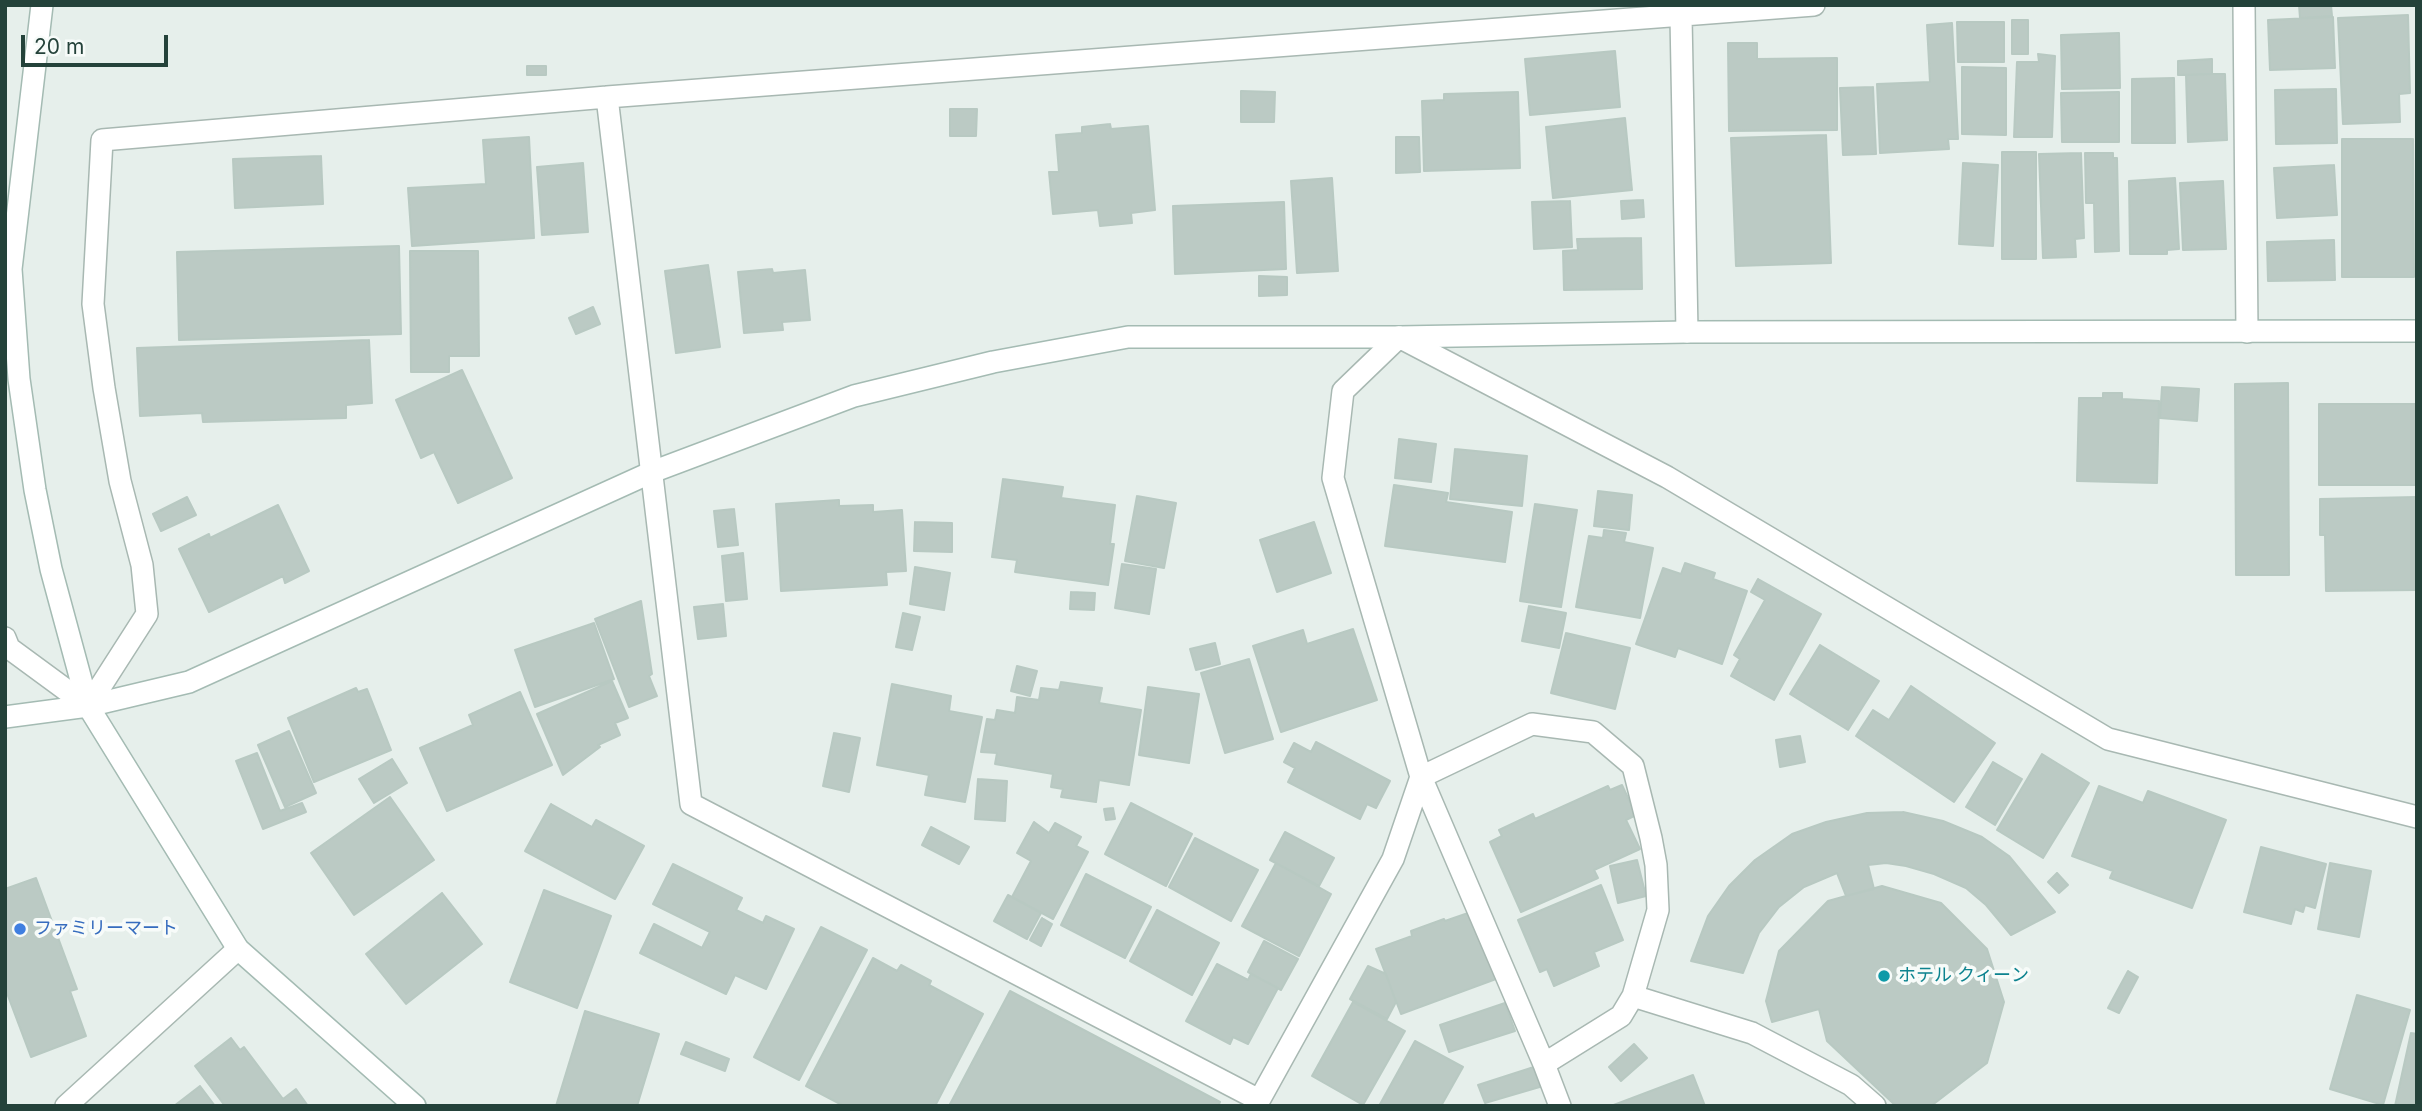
<!DOCTYPE html>
<meta charset="utf-8">
<style>
body{margin:0}
#map{position:relative;width:2422px;height:1111px;overflow:hidden;background:#e6efeb;font-family:Inter,sans-serif}
canvas{display:block}
.frame{position:absolute;inset:0;border:7px solid #24423a;pointer-events:none}
.scale{position:absolute;left:21px;top:35px;width:147px;height:32px;box-sizing:border-box;border:4px solid #24423a;border-top:0;padding-left:9px;font-size:21px;line-height:24px;white-space:nowrap;color:#24423a;-webkit-text-stroke:5px #f7fbf9;paint-order:stroke}
</style>
<div id="map">
<canvas width="2422" height="1111"></canvas>
<div class="frame"></div>
<div class="scale">20 m</div>
</div>
<script>
const ctx = document.querySelector('canvas').getContext('2d');
ctx.lineJoin = 'round';
function fill(path, color) {
  ctx.fillStyle = color;
  ctx.fill(path, 'evenodd');
}
function shape(rows) {
  const path = new Path2D();
  for (const r of rows) {
    path.moveTo(r[0], r[1]);
    for (let i = 2; i < r.length; i += 2) path.lineTo(r[i], r[i + 1]);
  }
  return path;
}
function trace(path, color, width, dash) {
  ctx.strokeStyle = color;
  ctx.lineWidth = width;
  ctx.lineCap = dash ? 'butt' : 'round';
  ctx.setLineDash(dash || []);
  ctx.stroke(path);
}
function label(font, color, halo, rows, align = 'center') {
  ctx.font = font + ' Inter,"Noto Sans JP",sans-serif';
  ctx.lineWidth = 7;
  ctx.setLineDash([]);
  ctx.textBaseline = 'middle';
  ctx.strokeStyle = halo;
  ctx.fillStyle = color;
  for (const [text, x, y, turn = 0] of rows) {
    ctx.save();
    ctx.translate(x, y);
    ctx.rotate((+turn || 0) * Math.PI / 180);
    ctx.textAlign = isNaN(turn) ? turn : align;
    if (halo) ctx.strokeText(text, 0, 0);
    ctx.fillText(text, 0, 0);
    ctx.restore();
  }
}
const building = shape([
 [2299,5,2331,5,2332,16,2300,18,2299,5],
 [2408,15,2410,93,2399,94,2400,122,2343,124,2338,18,2408,15],
 [2333,17,2335,68,2270,70,2268,20,2333,17],
 [2012,20,2028,20,2028,54,2012,54,2012,20],
 [1957,22,2004,22,2004,62,1958,62,1957,22],
 [1952,23,1958,139,1948,139,1949,149,1880,153,1877,84,1930,82,1927,25,1952,23],
 [2119,33,2120,88,2062,89,2061,35,2119,33],
 [1728,43,1757,43,1757,59,1837,58,1837,130,1729,131,1728,43],
 [1615,51,1620,107,1530,115,1525,59,1615,51],
 [2038,54,2055,56,2052,137,2014,137,2017,62,2039,62,2038,54],
 [2212,59,2212,74,2178,75,2178,61,2212,59],
 [527,66,546,66,546,75,527,75,527,66],
 [1962,67,2006,68,2006,135,1962,134,1962,67],
 [2212,74,2225,74,2227,140,2188,142,2186,75,2212,74],
 [2174,78,2175,143,2132,143,2132,79,2174,78],
 [1873,87,1876,154,1843,155,1840,88,1873,87],
 [2336,89,2337,143,2276,144,2275,90,2336,89],
 [1241,91,1275,92,1274,122,1241,122,1241,91],
 [1518,92,1520,168,1424,171,1422,101,1444,100,1444,94,1518,92],
 [2119,92,2119,142,2062,142,2061,93,2119,92],
 [950,109,977,109,976,136,950,136,950,109],
 [1625,118,1632,190,1553,198,1546,127,1625,118],
 [1110,124,1111,129,1148,126,1155,210,1131,213,1132,223,1100,226,1098,210,1053,214,1049,172,1059,172,1056,135,1082,133,1082,127,1110,124],
 [1826,135,1831,263,1736,266,1731,138,1826,135],
 [529,137,534,238,412,246,408,188,486,184,483,140,529,137],
 [1396,137,1419,137,1420,172,1396,173,1396,137],
 [2342,139,2413,139,2414,277,2342,277,2342,139],
 [2002,152,2036,152,2036,259,2002,259,2002,152],
 [2081,153,2084,238,2075,239,2076,257,2043,258,2039,154,2081,153],
 [2085,153,2113,153,2113,158,2117,158,2119,251,2095,252,2094,203,2086,203,2085,153],
 [321,156,323,204,235,208,233,159,321,156],
 [583,163,588,232,542,235,537,167,583,163],
 [1963,163,1998,165,1993,246,1959,244,1963,163],
 [2334,165,2337,215,2277,218,2274,168,2334,165],
 [1332,178,1338,271,1297,273,1291,181,1332,178],
 [2175,178,2179,249,2167,250,2167,254,2130,254,2129,181,2175,178],
 [2223,181,2226,249,2183,250,2180,183,2223,181],
 [1643,200,1644,217,1622,219,1621,201,1643,200],
 [1570,201,1572,247,1534,249,1532,202,1570,201],
 [1284,202,1286,269,1175,274,1173,206,1284,202],
 [1641,238,1642,289,1564,290,1563,251,1578,250,1577,239,1641,238],
 [2334,240,2335,280,2268,281,2267,242,2334,240],
 [399,246,401,334,179,340,177,252,399,246],
 [410,251,478,251,479,356,449,356,449,372,411,372,410,251],
 [708,265,720,347,676,353,665,271,708,265],
 [772,269,773,273,805,270,810,320,782,322,783,330,744,333,738,272,772,269],
 [1259,276,1287,277,1287,295,1259,296,1259,276],
 [593,307,600,324,576,334,569,318,593,307],
 [369,340,372,403,346,405,346,418,203,422,202,413,140,416,137,348,369,340],
 [462,370,512,478,458,503,434,452,421,458,396,400,462,370],
 [2288,383,2289,575,2236,575,2235,384,2288,383],
 [2162,387,2199,389,2197,421,2160,418,2162,387],
 [2103,393,2122,393,2122,399,2159,401,2157,483,2077,481,2079,398,2103,398,2103,393],
 [2319,404,2417,404,2417,485,2319,485,2319,404],
 [1399,439,1436,444,1431,482,1395,478,1399,439],
 [1455,449,1527,456,1522,506,1450,499,1455,449],
 [1003,479,1063,487,1061,498,1115,505,1110,544,1114,544,1108,585,1015,572,1017,560,992,557,1003,479],
 [1394,485,1448,493,1446,502,1512,512,1505,562,1385,546,1394,485],
 [1598,491,1632,495,1629,530,1594,526,1598,491],
 [1137,496,1176,503,1164,568,1125,561,1137,496],
 [187,497,196,515,161,531,153,514,187,497],
 [2417,497,2417,590,2326,591,2325,535,2320,535,2320,499,2417,497],
 [839,500,839,506,873,505,873,512,902,510,906,571,886,572,887,585,781,591,776,504,839,500],
 [1535,504,1577,510,1561,607,1520,601,1535,504],
 [278,505,309,571,285,583,283,576,209,612,179,549,209,534,210,538,278,505],
 [734,509,738,545,718,547,714,511,734,509],
 [915,522,952,523,952,552,914,551,915,522],
 [1314,522,1331,573,1277,592,1260,540,1314,522],
 [1604,530,1626,533,1624,542,1653,548,1640,618,1576,607,1589,536,1603,538,1604,530],
 [743,553,747,599,726,601,722,556,743,553],
 [1685,563,1715,573,1713,579,1747,591,1722,664,1678,648,1675,657,1636,644,1663,568,1681,574,1685,563],
 [1122,564,1156,569,1149,614,1115,608,1122,564],
 [915,567,950,573,944,610,910,604,915,567],
 [1758,579,1821,614,1774,700,1731,676,1740,659,1734,655,1765,600,1751,592,1758,579],
 [1071,592,1095,593,1094,610,1070,609,1071,592],
 [641,601,652,674,649,676,657,696,629,707,595,619,641,601],
 [723,604,726,636,698,639,694,607,723,604],
 [1529,606,1566,613,1559,648,1522,641,1529,606],
 [903,613,920,617,912,650,896,647,903,613],
 [594,623,614,679,535,707,515,650,594,623],
 [1353,629,1377,700,1281,732,1253,646,1303,630,1307,644,1353,629],
 [1566,633,1630,648,1615,709,1551,693,1566,633],
 [1215,643,1220,664,1196,670,1190,649,1215,643],
 [1820,645,1879,681,1848,730,1790,694,1820,645],
 [1249,659,1273,739,1225,753,1201,673,1249,659],
 [1017,666,1037,671,1030,696,1011,691,1017,666],
 [612,681,628,718,615,723,620,735,598,745,600,747,563,775,537,714,612,681],
 [1061,682,1102,688,1099,703,1141,710,1129,785,1099,780,1096,802,1061,797,1063,789,1051,787,1053,774,995,764,997,753,981,752,987,719,995,720,997,710,1015,713,1017,697,1039,700,1041,688,1059,690,1061,682],
 [892,684,951,696,949,711,982,717,965,802,925,795,929,775,877,765,892,684],
 [1911,686,1995,743,1954,802,1856,736,1873,710,1889,720,1911,686],
 [1148,687,1199,694,1189,763,1139,755,1148,687],
 [356,688,358,692,367,689,391,750,314,782,288,718,356,688],
 [520,692,552,765,447,811,420,748,473,725,469,715,520,692],
 [289,731,316,793,285,807,258,745,289,731],
 [834,733,860,738,849,792,823,786,834,733],
 [1800,736,1805,762,1780,767,1776,740,1800,736],
 [1316,742,1390,781,1376,808,1367,804,1360,819,1288,782,1295,768,1284,762,1294,743,1311,752,1316,742],
 [257,753,280,811,302,803,306,812,263,829,236,761,257,753],
 [2042,754,2089,783,2043,858,1997,830,2042,754],
 [392,759,407,783,374,803,359,779,392,759],
 [1993,762,2022,779,1995,825,1966,807,1993,762],
 [978,779,1007,781,1005,821,975,819,978,779],
 [1622,785,1636,815,1626,820,1640,849,1594,870,1598,878,1521,912,1490,842,1502,836,1499,830,1533,814,1535,819,1608,786,1610,790,1622,785],
 [2099,786,2143,803,2148,791,2226,820,2192,908,2110,878,2113,871,2072,856,2099,786],
 [390,797,434,860,354,915,311,853,390,797],
 [1131,803,1192,834,1166,886,1105,854,1131,803],
 [551,804,592,827,596,820,644,846,615,899,525,851,551,804],
 [1113,808,1115,819,1106,820,1104,809,1113,808],
 [1903,812,1943,821,1982,837,2009,856,2055,912,2011,935,1986,905,1966,888,1934,874,1906,866,1886,863,1868,865,1874,889,1846,896,1837,873,1804,887,1779,907,1759,933,1743,973,1691,961,1708,916,1729,886,1755,860,1792,834,1826,822,1867,813,1903,812],
 [1034,822,1049,833,1055,823,1081,837,1076,846,1088,852,1053,919,1012,897,1031,861,1017,853,1034,822],
 [931,827,969,847,959,864,922,845,931,827],
 [1285,832,1334,858,1319,886,1270,860,1285,832],
 [1195,838,1258,870,1231,921,1169,887,1195,838],
 [2261,847,2326,864,2315,908,2305,905,2303,912,2295,909,2291,924,2244,912,2261,847],
 [1637,860,1646,896,1618,903,1610,866,1637,860],
 [1276,863,1331,894,1299,956,1242,926,1276,863],
 [2330,863,2371,871,2359,937,2318,929,2330,863],
 [673,864,742,898,736,910,763,923,766,916,794,929,766,989,735,975,726,994,640,953,654,924,702,948,710,932,653,904,673,864],
 [2057,873,2068,885,2059,893,2048,882,2057,873],
 [1086,874,1151,907,1125,958,1061,925,1086,874],
 [36,878,77,989,70,991,86,1036,31,1057,5,988,5,889,36,878],
 [1601,885,1623,940,1594,952,1599,966,1554,986,1547,969,1540,972,1518,920,1601,885],
 [1882,886,1941,903,1987,949,2004,1002,1987,1063,1931,1106,1896,1106,1827,1041,1819,1009,1772,1022,1766,1001,1779,951,1828,901,1882,886],
 [544,890,611,916,577,1008,510,982,544,890],
 [442,893,482,944,406,1004,366,954,442,893],
 [1008,895,1041,913,1027,939,994,921,1008,895],
 [1157,910,1219,943,1192,995,1130,961,1157,910],
 [1471,912,1496,979,1401,1014,1376,949,1412,936,1411,931,1444,919,1445,921,1471,912],
 [1042,918,1052,924,1041,946,1030,940,1042,918],
 [821,927,867,950,799,1080,754,1057,821,927],
 [1264,941,1298,959,1281,990,1248,972,1264,941],
 [873,958,897,971,901,965,931,981,929,985,983,1014,935,1106,844,1106,806,1086,873,958],
 [1217,964,1248,980,1251,974,1278,988,1248,1044,1233,1037,1230,1044,1186,1021,1217,964],
 [1368,966,1386,974,1396,1002,1387,1019,1350,999,1368,966],
 [2128,971,2138,977,2119,1013,2108,1008,2128,971],
 [1010,991,1220,1102,1218,1106,949,1106,1010,991],
 [2357,995,2410,1010,2383,1105,2330,1089,2357,995],
 [1353,1002,1405,1031,1363,1105,1312,1076,1353,1002],
 [1505,1003,1515,1031,1449,1052,1440,1025,1505,1003],
 [585,1011,659,1034,637,1106,556,1106,585,1011],
 [2411,1033,2417,1034,2417,1106,2395,1106,2411,1033],
 [231,1038,240,1050,244,1047,283,1099,296,1089,308,1106,225,1106,195,1066,231,1038],
 [1415,1041,1463,1067,1441,1106,1379,1106,1415,1041],
 [686,1042,729,1059,725,1071,681,1054,686,1042],
 [1634,1044,1647,1058,1621,1081,1609,1067,1634,1044],
 [1537,1066,1543,1086,1485,1103,1478,1085,1537,1066],
 [1693,1075,1705,1106,1611,1106,1693,1075],
 [200,1086,215,1106,174,1106,200,1086]
]);
const street = shape([
 [2244,5,2247,332],
 [1681,17,1687,332],
 [607,97,691,804,1259,1100],
 [5,638,9,648,88,706,147,614,142,565,120,481,104,388,93,304,102,140,607,97,1814,5],
 [1633,996,1752,1033,1851,1085,1875,1106],
 [1544,1064,1621,1016,1633,996,1658,910,1656,865,1651,838,1633,766,1593,732,1532,724,1421,777,1544,1064,1560,1106],
 [66,1106,238,949],
 [1256,1106,1393,859,1421,777,1333,478,1343,391,1399,337,1667,477,2108,739,2417,817]
]);
const secondary = shape([
 [42,5,11,269,19,379,35,490,51,569,88,706,238,949,415,1106],
 [5,717,88,706,189,682,652,472,854,396,993,362,1128,337,1399,337,1687,332,2417,331]
]);
const markers = [
 [20,929,7,"#3f7fe0"],
 [1884,976,7,"#0f9aa8"]
];
const shopNames = [
 ["ファミリーマート",34,929]
];
const cultureNames = [
 ["ホテル クィーン",1898,976]
];
fill(building, '#bbcac4');
trace(building, '#b8c9c2', 2);
trace(street, '#a8b8b2', 24);
trace(secondary, '#a4bbb3', 24);
trace(street, '#fff', 21);
trace(secondary, '#fff', 21);
for (const [x, y, r, color] of markers) {
  const dot = new Path2D();
  dot.arc(x, y, r, 0, 2 * Math.PI);
  ctx.fillStyle = color;
  ctx.fill(dot);
  trace(dot, '#f7fbf9', 2.5);
}
label('18px', '#366cbe', '#f7fbf9', shopNames, 'left');
label('18px', '#0d838f', '#f7fbf9', cultureNames, 'left');
</script>
